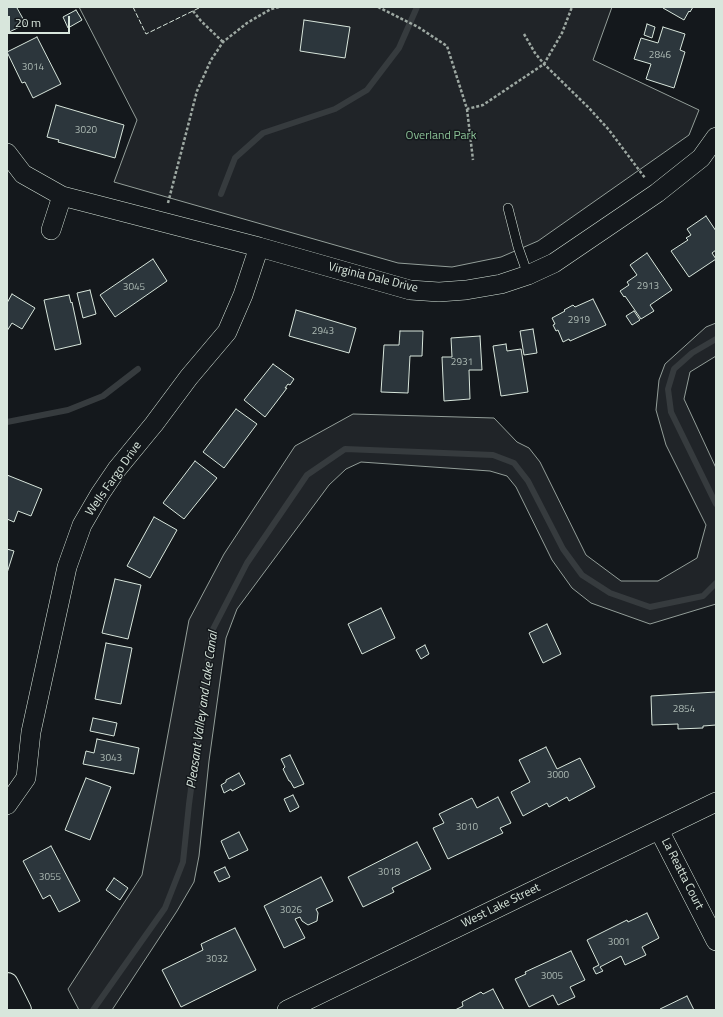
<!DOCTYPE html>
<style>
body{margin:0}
#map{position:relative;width:723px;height:1017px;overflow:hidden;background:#14181c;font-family:"Titillium Web",sans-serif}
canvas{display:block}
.frame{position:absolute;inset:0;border:8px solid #d8e6dc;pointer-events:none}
.scale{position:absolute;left:8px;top:16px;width:62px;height:18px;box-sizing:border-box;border:2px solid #d8e6dc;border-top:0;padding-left:5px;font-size:12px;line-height:14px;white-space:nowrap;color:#d8e6dc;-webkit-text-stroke:3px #14181c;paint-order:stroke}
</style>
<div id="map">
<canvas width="723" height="1017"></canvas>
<div class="frame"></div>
<div class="scale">20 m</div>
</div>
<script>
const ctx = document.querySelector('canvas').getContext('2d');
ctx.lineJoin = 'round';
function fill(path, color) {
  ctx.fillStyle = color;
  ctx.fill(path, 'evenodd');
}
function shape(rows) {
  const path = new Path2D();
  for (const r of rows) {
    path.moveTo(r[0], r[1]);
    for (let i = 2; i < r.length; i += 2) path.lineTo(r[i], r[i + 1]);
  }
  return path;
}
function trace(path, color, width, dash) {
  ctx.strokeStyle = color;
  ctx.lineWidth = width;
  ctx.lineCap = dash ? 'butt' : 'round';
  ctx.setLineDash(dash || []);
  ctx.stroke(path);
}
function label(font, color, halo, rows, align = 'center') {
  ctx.font = font + ' "Titillium Web",sans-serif';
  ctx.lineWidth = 3;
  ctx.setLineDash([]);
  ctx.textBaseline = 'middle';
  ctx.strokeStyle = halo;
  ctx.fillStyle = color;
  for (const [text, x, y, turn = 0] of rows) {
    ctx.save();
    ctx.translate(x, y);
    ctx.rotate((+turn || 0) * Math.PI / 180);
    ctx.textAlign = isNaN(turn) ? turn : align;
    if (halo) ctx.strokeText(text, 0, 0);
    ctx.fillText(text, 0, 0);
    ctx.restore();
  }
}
const green = shape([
 [79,7,612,7,593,60,699,110,689,135,538,241,501,257,452,267,398,263,114,182,137,120,79,7],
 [716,323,716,356,690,372,684,399,716,468,716,604,650,624,591,603,572,588,552,560,516,487,507,476,490,471,361,462,346,469,329,485,237,609,226,638,209,761,199,856,194,882,177,911,112,1010,79,1010,68,989,142,875,189,620,224,554,295,446,353,414,494,418,517,442,529,448,540,462,586,555,621,581,658,581,697,558,706,525,666,445,656,410,659,380,665,364,706,327,716,323]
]);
const stream = shape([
 [221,194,235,158,263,133,335,109,367,90,399,48,417,7],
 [716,339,692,353,674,369,668,389,671,412,716,504],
 [7,422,68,410,103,396,138,369],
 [93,1010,165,908,183,862,189,804,212,631,247,563,307,475,345,449,493,455,514,463,528,481,563,549,582,575,610,593,650,607,703,596,716,583]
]);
const building = shape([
 [7,7,19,7,17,8,26,24,7,33,7,7],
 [664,7,693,7,690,12,689,11,684,20,663,8,664,7],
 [76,10,82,20,68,28,63,17,76,10],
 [304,20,350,27,345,58,300,51,304,20],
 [647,24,655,27,652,38,644,35,647,24],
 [663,27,685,34,680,50,685,52,674,88,646,79,651,64,634,59,641,38,658,43,663,27],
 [37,37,61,84,33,98,25,82,22,83,7,52,37,37],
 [56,105,124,125,115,158,58,142,59,140,47,137,56,105],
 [706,216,716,231,716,250,712,253,716,259,689,277,671,251,688,240,686,238,691,235,687,229,706,216],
 [647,253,672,290,650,305,654,311,641,319,625,296,624,297,620,291,629,285,627,282,637,275,630,265,647,253],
 [153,259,167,281,115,317,100,295,153,259],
 [90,290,96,314,83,318,77,293,90,290],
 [12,294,35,308,22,329,12,323,7,331,7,303,12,294],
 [69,295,71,303,72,302,81,344,55,350,44,300,69,295],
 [593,299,606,325,570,341,569,339,563,342,558,330,556,331,553,325,555,324,552,318,565,311,564,310,573,305,575,307,593,299],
 [296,310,356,328,349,353,289,336,296,310],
 [634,311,640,320,632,325,626,316,634,311],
 [533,329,537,353,524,355,520,331,533,329],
 [400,331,423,331,422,356,410,356,408,393,381,392,384,345,399,345,400,331],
 [480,336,482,370,469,370,470,399,444,401,442,357,452,357,451,338,480,336],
 [506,344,507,351,521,349,528,392,501,396,493,346,506,344],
 [273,364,294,379,290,385,288,384,285,388,287,388,265,417,244,400,273,364],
 [236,409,257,424,224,468,203,452,236,409],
 [195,461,217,478,184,519,163,503,195,461],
 [7,475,42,489,31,516,18,511,14,522,7,519,7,475],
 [154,517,177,530,150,578,127,566,154,517],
 [7,549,14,551,7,573,7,549],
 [115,579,141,585,128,639,102,633,115,579],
 [381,608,395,638,362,654,348,624,381,608],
 [547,624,561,654,543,663,529,633,547,624],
 [106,643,132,648,121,704,95,699,106,643],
 [425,645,429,654,421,659,416,650,425,645],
 [716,692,716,725,703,726,703,728,678,729,678,724,652,725,651,696,716,692],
 [93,718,117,723,114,736,90,731,93,718],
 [97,739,139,748,134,774,83,764,86,751,94,753,97,739],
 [546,747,557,769,580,758,595,787,569,801,567,797,549,807,547,803,523,816,511,792,530,782,519,760,546,747],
 [290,755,304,784,294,788,290,781,289,781,283,769,285,767,281,759,290,755],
 [239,773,245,784,232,791,231,789,224,793,221,785,226,782,226,780,239,773],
 [86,778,111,787,90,840,65,830,86,778],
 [293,795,299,807,290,812,284,799,293,795],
 [498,797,511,823,500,828,503,833,448,859,433,828,444,823,439,814,472,798,477,808,498,797],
 [239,832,248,850,229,859,221,841,239,832],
 [417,842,431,869,392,888,394,892,363,907,348,877,417,842],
 [51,846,80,901,59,912,50,895,43,899,23,861,51,846],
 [225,867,230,877,219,882,214,872,225,867],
 [321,877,333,901,316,909,318,913,317,921,308,925,302,921,300,917,295,919,305,938,284,948,264,906,321,877],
 [114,878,128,888,120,900,106,890,114,878],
 [647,913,659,938,642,947,646,955,625,965,621,956,600,967,603,971,596,974,593,968,599,965,587,940,627,920,628,922,647,913],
 [235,928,256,970,181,1007,162,970,203,950,201,944,235,928],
 [571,951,585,980,570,987,575,997,558,1005,553,995,529,1007,515,979,526,974,525,972,571,951],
 [493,989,504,1010,455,1010,463,1006,462,1002,481,992,483,994,493,989],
 [687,996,694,1010,660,1010,660,1009,687,996]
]);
const path = shape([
 [378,7,418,27,447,46,467,109,483,105,544,64,562,33,572,7],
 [193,11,201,21,223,42],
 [524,34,535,53,544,64,589,108,609,130,645,178],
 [467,109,473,160],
 [168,203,197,91,211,60,223,42,247,23,271,9,279,7]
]);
const lane = shape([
 [508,208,518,247,528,275]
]);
const street = shape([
 [7,153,23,174,62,196,259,247,410,290,439,292,466,290,501,284,528,275,554,263,657,193,701,158,716,137],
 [51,230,62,196],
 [7,805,26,778,31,732,67,567,82,525,100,494,117,469,154,424,189,377,227,332,243,295,259,247],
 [659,830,716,941],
 [287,1010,716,802]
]);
const primary = shape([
 [7,984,20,1010]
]);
const fence = shape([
 [133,7,146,34,201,7]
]);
const numberNames = [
 ["2846",660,56],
 ["3014",33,68],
 ["3020",86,131],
 ["2913",648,287],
 ["3045",134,288],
 ["2919",579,321],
 ["2943",323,332],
 ["2931",462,363],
 ["2854",684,710],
 ["3043",111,759],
 ["3000",558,776],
 ["3010",467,828],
 ["3018",389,873],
 ["3055",50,878],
 ["3026",291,911],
 ["3001",619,943],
 ["3032",217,960],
 ["3005",552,977]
];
const parkNames = [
 ["Overland Park",441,136]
];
const streetNames = [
 ["Virginia Dale Drive",373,278,14],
 ["Wells Fargo Drive",114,479,-55],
 ["La Reatta Court",682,874,63],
 ["West Lake Street",501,906,-26]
];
const waterNames = [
 ["Pleasant Valley and Lake Canal",203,710,-82]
];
fill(green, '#202428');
trace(green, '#939e99', 1);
trace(stream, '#363b3e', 6);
fill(building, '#2c363c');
trace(building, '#d8e6dc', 1);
trace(lane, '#d8e6dc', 10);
trace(street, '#d8e6dc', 20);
trace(primary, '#d8e6dc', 24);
trace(path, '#9da8a2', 2.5, [3, 2]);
trace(lane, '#14181c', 9);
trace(street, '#14181c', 19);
trace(primary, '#14181c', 22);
trace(fence, '#d8e6dc', 1, [5, 2]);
label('10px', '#adbab4', null, numberNames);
label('12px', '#8ac095', '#14181c', parkNames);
label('12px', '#d8e6dc', '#14181c', streetNames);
label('italic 13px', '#d8e6dc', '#14181c', waterNames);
</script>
